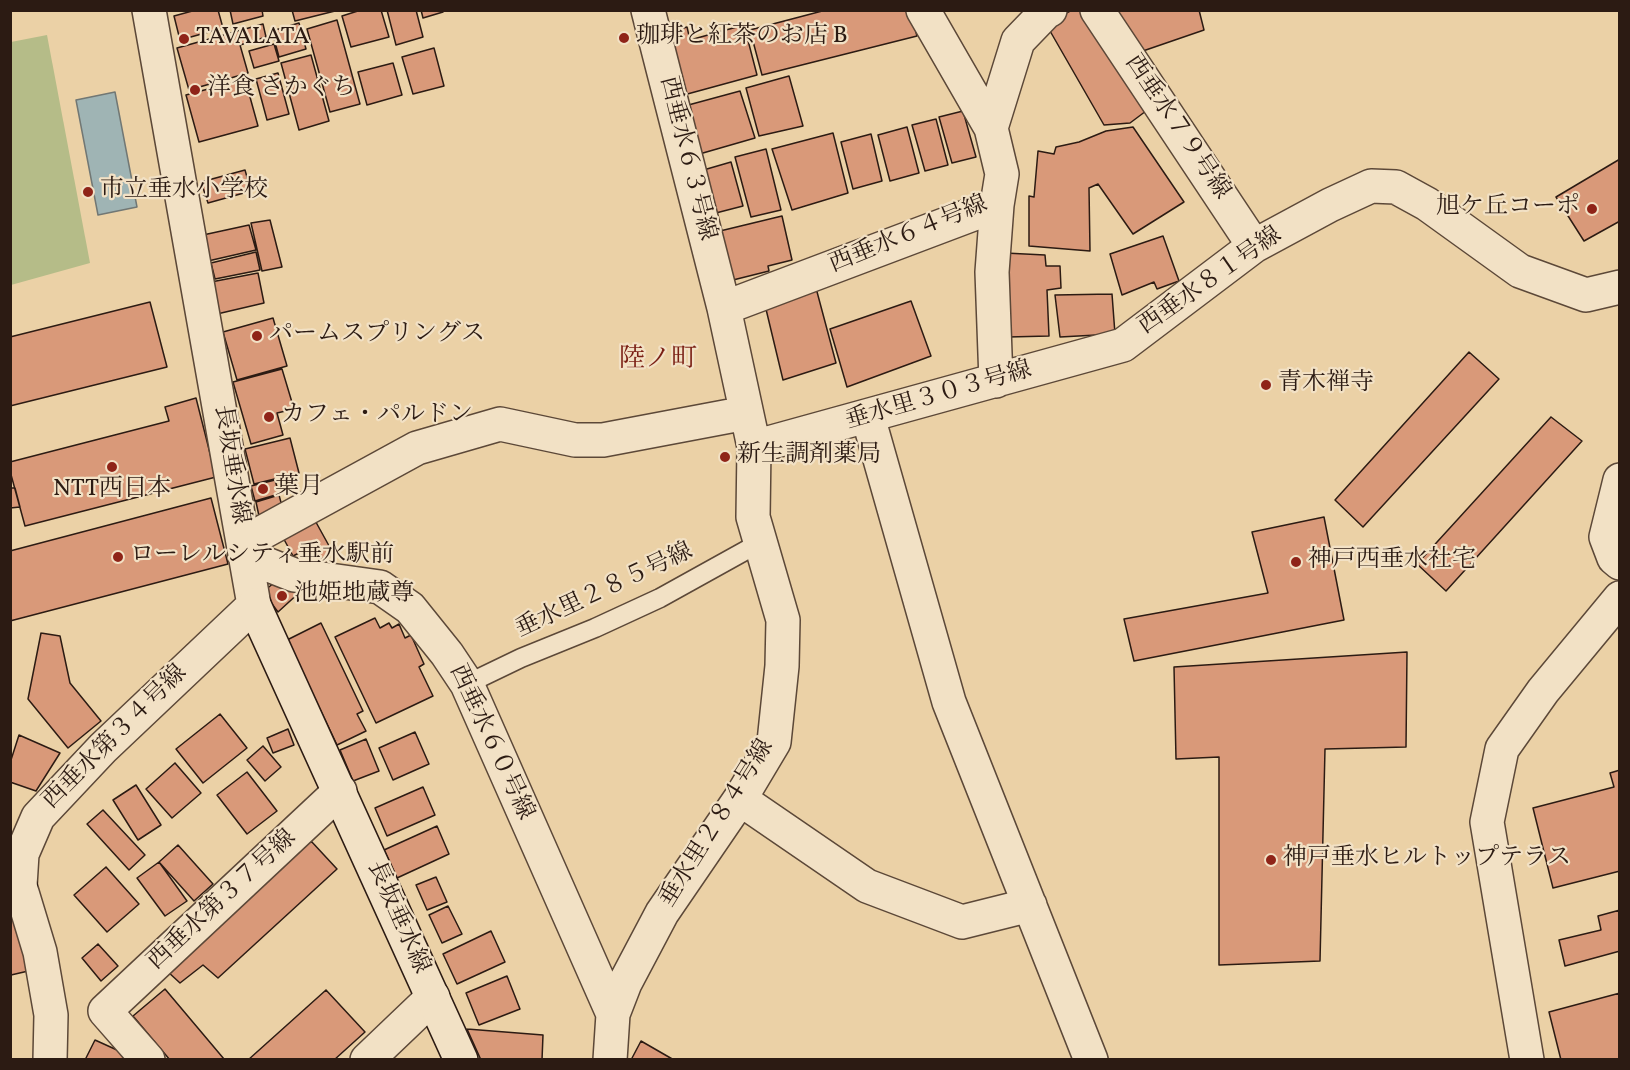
<!DOCTYPE html>
<meta charset="utf-8">
<style>
body{margin:0}
#map{position:relative;width:1630px;height:1070px;overflow:hidden;background:#ebd1a6;font-family:Vollkorn,serif}
canvas{display:block}
.frame{position:absolute;inset:0;border:12px solid #2c1b13;pointer-events:none}
</style>
<div id="map">
<canvas width="1630" height="1070"></canvas>
<div class="frame"></div>
</div>
<script>
const ctx = document.querySelector('canvas').getContext('2d');
ctx.lineJoin = 'round';
function fill(path, color) {
  ctx.fillStyle = color;
  ctx.fill(path, 'evenodd');
}
function shape(rows) {
  const path = new Path2D();
  for (const r of rows) {
    path.moveTo(r[0], r[1]);
    for (let i = 2; i < r.length; i += 2) path.lineTo(r[i], r[i + 1]);
  }
  return path;
}
function trace(path, color, width, dash) {
  ctx.strokeStyle = color;
  ctx.lineWidth = width;
  ctx.lineCap = dash ? 'butt' : 'round';
  ctx.setLineDash(dash || []);
  ctx.stroke(path);
}
function label(font, color, halo, rows, align = 'center') {
  ctx.font = font + ' Vollkorn,"Noto Serif JP",serif';
  ctx.lineWidth = 4.5;
  ctx.setLineDash([]);
  ctx.textBaseline = 'middle';
  ctx.strokeStyle = halo;
  ctx.fillStyle = color;
  for (const [text, x, y, turn = 0] of rows) {
    ctx.save();
    ctx.translate(x, y);
    ctx.rotate((+turn || 0) * Math.PI / 180);
    ctx.textAlign = isNaN(turn) ? turn : align;
    if (halo) ctx.strokeText(text, 0, 0);
    ctx.fillText(text, 0, 0);
    ctx.restore();
  }
}
const green = shape([
 [47,35,90,263,11,285,11,42]
]);
const water = shape([
 [115,92,137,207,98,215,76,100,115,92]
]);
const building = shape([
 [196,10,218,10,223,28,180,40,174,16,196,10],
 [230,10,262,10,263,16,233,24,230,10],
 [292,10,334,10,335,11,295,21,292,10],
 [361,10,381,10,389,37,351,47,342,16,361,10],
 [387,10,416,10,423,37,396,45,387,10],
 [421,10,443,10,443,12,423,18,421,10],
 [826,10,910,10,917,36,762,75,750,30,826,10],
 [1072,10,1083,10,1150,108,1130,123,1104,125,1046,24,1072,10],
 [1117,10,1199,10,1204,30,1140,52,1117,10],
 [337,20,360,104,330,112,307,29,337,20],
 [299,23,306,49,279,57,272,31,299,23],
 [263,24,266,37,240,45,248,73,189,90,177,48,263,24],
 [744,25,757,75,680,96,664,34,687,27,690,40,744,25],
 [274,44,279,61,254,68,249,51,274,44],
 [434,48,444,86,413,94,402,57,434,48],
 [311,55,329,121,299,130,281,63,311,55],
 [393,63,402,95,367,105,358,72,393,63],
 [278,73,289,114,267,120,256,79,278,73],
 [789,76,803,126,759,136,746,88,789,76],
 [245,79,258,126,199,142,186,95,245,79],
 [740,91,755,138,696,155,681,107,740,91],
 [963,111,976,157,952,163,939,117,963,111],
 [936,119,948,165,925,171,912,125,936,119],
 [907,127,919,173,890,181,878,135,907,127],
 [1133,127,1184,202,1133,234,1098,184,1089,188,1090,251,1029,246,1029,196,1034,197,1038,151,1054,154,1056,147,1079,142,1106,131,1133,127],
 [833,133,848,193,792,210,772,149,833,133],
 [871,134,882,181,853,189,841,142,871,134],
 [766,149,781,210,751,217,735,157,766,149],
 [1620,159,1620,221,1584,241,1556,197,1620,159],
 [731,162,743,206,712,214,700,171,731,162],
 [245,170,251,191,208,203,201,182,245,170],
 [782,216,792,260,768,266,769,271,733,280,720,231,782,216],
 [270,220,282,267,262,271,251,223,270,220],
 [249,225,256,250,208,261,203,235,249,225],
 [1163,236,1179,281,1157,289,1154,282,1122,295,1110,254,1163,236],
 [256,252,260,270,215,279,211,263,256,252],
 [1005,253,1045,255,1046,266,1060,266,1061,288,1047,290,1049,336,1008,337,1005,253],
 [258,273,264,303,217,314,211,282,258,273],
 [816,288,836,363,783,380,765,305,816,288],
 [1112,294,1115,334,1060,337,1055,295,1112,294],
 [911,301,931,356,847,387,830,329,911,301],
 [150,302,167,367,10,406,10,337,150,302],
 [273,318,287,366,237,380,223,332,273,318],
 [1469,352,1499,379,1363,527,1335,500,1469,352],
 [282,369,294,409,277,413,283,435,251,444,233,382,282,369],
 [196,398,216,477,25,526,10,471,10,462,169,421,165,407,196,398],
 [1551,417,1582,441,1446,591,1417,564,1551,417],
 [290,438,299,473,254,484,245,449,290,438],
 [275,480,279,494,255,501,251,486,275,480],
 [10,488,15,488,20,507,10,508,10,488],
 [279,495,283,510,259,516,256,502,279,495],
 [211,498,228,564,10,621,10,551,211,498],
 [312,515,333,553,312,564,305,550,293,556,280,532,312,515],
 [1324,517,1344,620,1134,661,1124,619,1268,593,1252,532,1324,517],
 [282,576,301,591,278,612,263,592,282,576],
 [375,618,380,628,389,623,392,628,399,624,405,638,411,635,424,664,419,667,433,696,376,723,335,637,375,618],
 [321,623,363,711,357,714,366,731,337,745,287,640,321,623],
 [41,633,60,636,70,683,101,721,68,748,28,699,41,633],
 [1407,652,1406,747,1325,749,1320,961,1219,965,1219,757,1176,759,1174,667,1407,652],
 [220,714,247,748,203,783,176,749,220,714],
 [288,729,294,745,273,753,267,738,288,729],
 [415,732,429,764,393,780,379,748,415,732],
 [19,735,60,753,36,791,10,782,10,763,19,735],
 [366,739,379,771,353,781,340,750,366,739],
 [263,746,281,767,265,781,247,760,263,746],
 [175,763,201,793,172,818,146,789,175,763],
 [1620,770,1620,871,1553,888,1533,808,1614,787,1610,773,1620,770],
 [247,772,277,811,247,834,217,795,247,772],
 [136,785,161,825,138,840,113,800,136,785],
 [423,787,435,815,387,836,375,808,423,787],
 [103,810,145,855,129,870,87,824,103,810],
 [437,826,449,854,397,878,384,850,437,826],
 [311,841,337,869,218,978,203,965,180,983,167,971,311,841],
 [178,845,213,884,194,901,159,862,178,845],
 [159,862,187,901,165,916,137,878,159,862],
 [106,867,139,904,107,932,74,895,106,867],
 [436,877,447,902,427,910,416,885,436,877],
 [448,906,462,934,442,943,429,915,448,906],
 [10,909,37,969,11,975,10,973,10,909],
 [1620,910,1620,951,1565,966,1559,940,1601,930,1598,916,1620,910],
 [491,931,505,962,457,984,443,954,491,931],
 [98,944,118,966,101,981,82,958,98,944],
 [507,976,520,1009,479,1025,466,993,507,976],
 [165,989,224,1059,223,1060,170,1060,133,1016,165,989],
 [326,990,365,1032,334,1060,248,1060,326,990],
 [1620,993,1620,1060,1561,1060,1549,1012,1620,993],
 [467,1029,543,1035,542,1060,481,1060,467,1029],
 [95,1040,128,1055,126,1060,85,1060,95,1040],
 [641,1041,674,1060,631,1060,641,1041]
]);
const lane = shape([
 [467,684,521,658,595,628,660,598,761,542]
]);
const street = shape([
 [1097,10,1254,246],
 [991,128,1018,41,1046,12,1050,10],
 [724,308,997,205,1002,174,991,128,923,10],
 [996,381,992,272,997,205],
 [868,417,949,702,1091,1060],
 [754,447,1123,345,1254,246,1330,205,1371,186,1396,187,1427,204,1520,271,1586,295,1620,287],
 [1620,480,1606,537,1614,558,1620,563],
 [243,543,417,448,500,424,575,440,603,440,746,413],
 [246,556,294,575,380,587,410,608,447,654,467,684,613,1014],
 [740,799,867,886,962,922,1030,905],
 [50,1060,51,1015,40,952,20,886,22,854,38,817,103,748,254,605,149,10],
 [148,1060,105,1011,340,791],
 [367,1060,433,997],
 [610,1060,613,1014,625,983,662,913,740,799,774,742,782,666,783,620,753,517,754,447,724,308,648,10],
 [1527,1060,1487,822,1502,749,1543,691,1620,598]
]);
const secondary = shape([
 [254,605,461,1060],
 [10,888,20,886]
]);
const markers = [
 [624,38,6,"#8f2418"],
 [184,39,6,"#8f2418"],
 [195,90,6,"#8f2418"],
 [88,192,6,"#8f2418"],
 [1592,209,6,"#8f2418"],
 [257,336,6,"#8f2418"],
 [1266,385,6,"#8f2418"],
 [269,417,6,"#8f2418"],
 [725,457,6,"#8f2418"],
 [112,467,6,"#8f2418"],
 [263,489,6,"#8f2418"],
 [118,557,6,"#8f2418"],
 [1296,562,6,"#8f2418"],
 [282,596,6,"#8f2418"],
 [1271,860,6,"#8f2418"]
];
const poiNames = [
 ["珈琲と紅茶のお店 B",636,38],
 ["TAVALATA",196,39],
 ["洋食 さかぐち",207,90],
 ["市立垂水小学校",100,192],
 ["旭ケ丘コーポ",1580,209,"right"],
 ["パームスプリングス",269,336],
 ["青木禅寺",1278,385],
 ["カフェ・パルドン",281,417],
 ["新生調剤薬局",737,457],
 ["葉月",275,489],
 ["NTT西日本",112,491,"center"],
 ["ローレルシティ垂水駅前",130,557],
 ["神戸西垂水社宅",1308,562],
 ["池姫地蔵尊",294,596],
 ["神戸垂水ヒルトップテラス",1283,860]
];
const streetNames = [
 ["西垂水７９号線",1176,128,56],
 ["西垂水６３号線",686,159,76],
 ["西垂水６４号線",909,236,-22],
 ["西垂水８１号線",1211,282,-35],
 ["垂水里３０３号線",939,397,-16],
 ["長坂垂水線",230,465,81],
 ["垂水里２８５号線",605,592,-25],
 ["西垂水第３４号線",116,738,-45],
 ["西垂水６０号線",490,743,65],
 ["垂水里２８４号線",718,824,-58],
 ["西垂水第３７号線",223,901,-43],
 ["長坂垂水線",397,918,66]
];
const neighbourhoodNames = [
 ["陸ノ町",658,361]
];
fill(green, '#b5bc88');
fill(water, '#9fb4b4');
trace(water, '#717774', 1.5);
fill(building, '#d99979');
trace(building, '#2c1b13', 1.5);
trace(lane, '#5c4838', 21);
trace(street, '#5c4838', 36);
trace(secondary, '#2c1b13', 36);
trace(lane, '#f2e1c5', 18);
trace(street, '#f2e1c5', 33);
trace(secondary, '#f2e1c5', 33);
for (const [x, y, r, color] of markers) {
  const dot = new Path2D();
  dot.arc(x, y, r, 0, 2 * Math.PI);
  ctx.fillStyle = color;
  ctx.fill(dot);
  trace(dot, '#f2e1c5', 2);
}
label('24px', '#2c1b13', '#f2e1c5', poiNames, 'left');
label('24px', '#2c1b13', '#f2e1c5', streetNames);
label('26px', '#7a1f14', '#f2e1c5', neighbourhoodNames);
</script>
